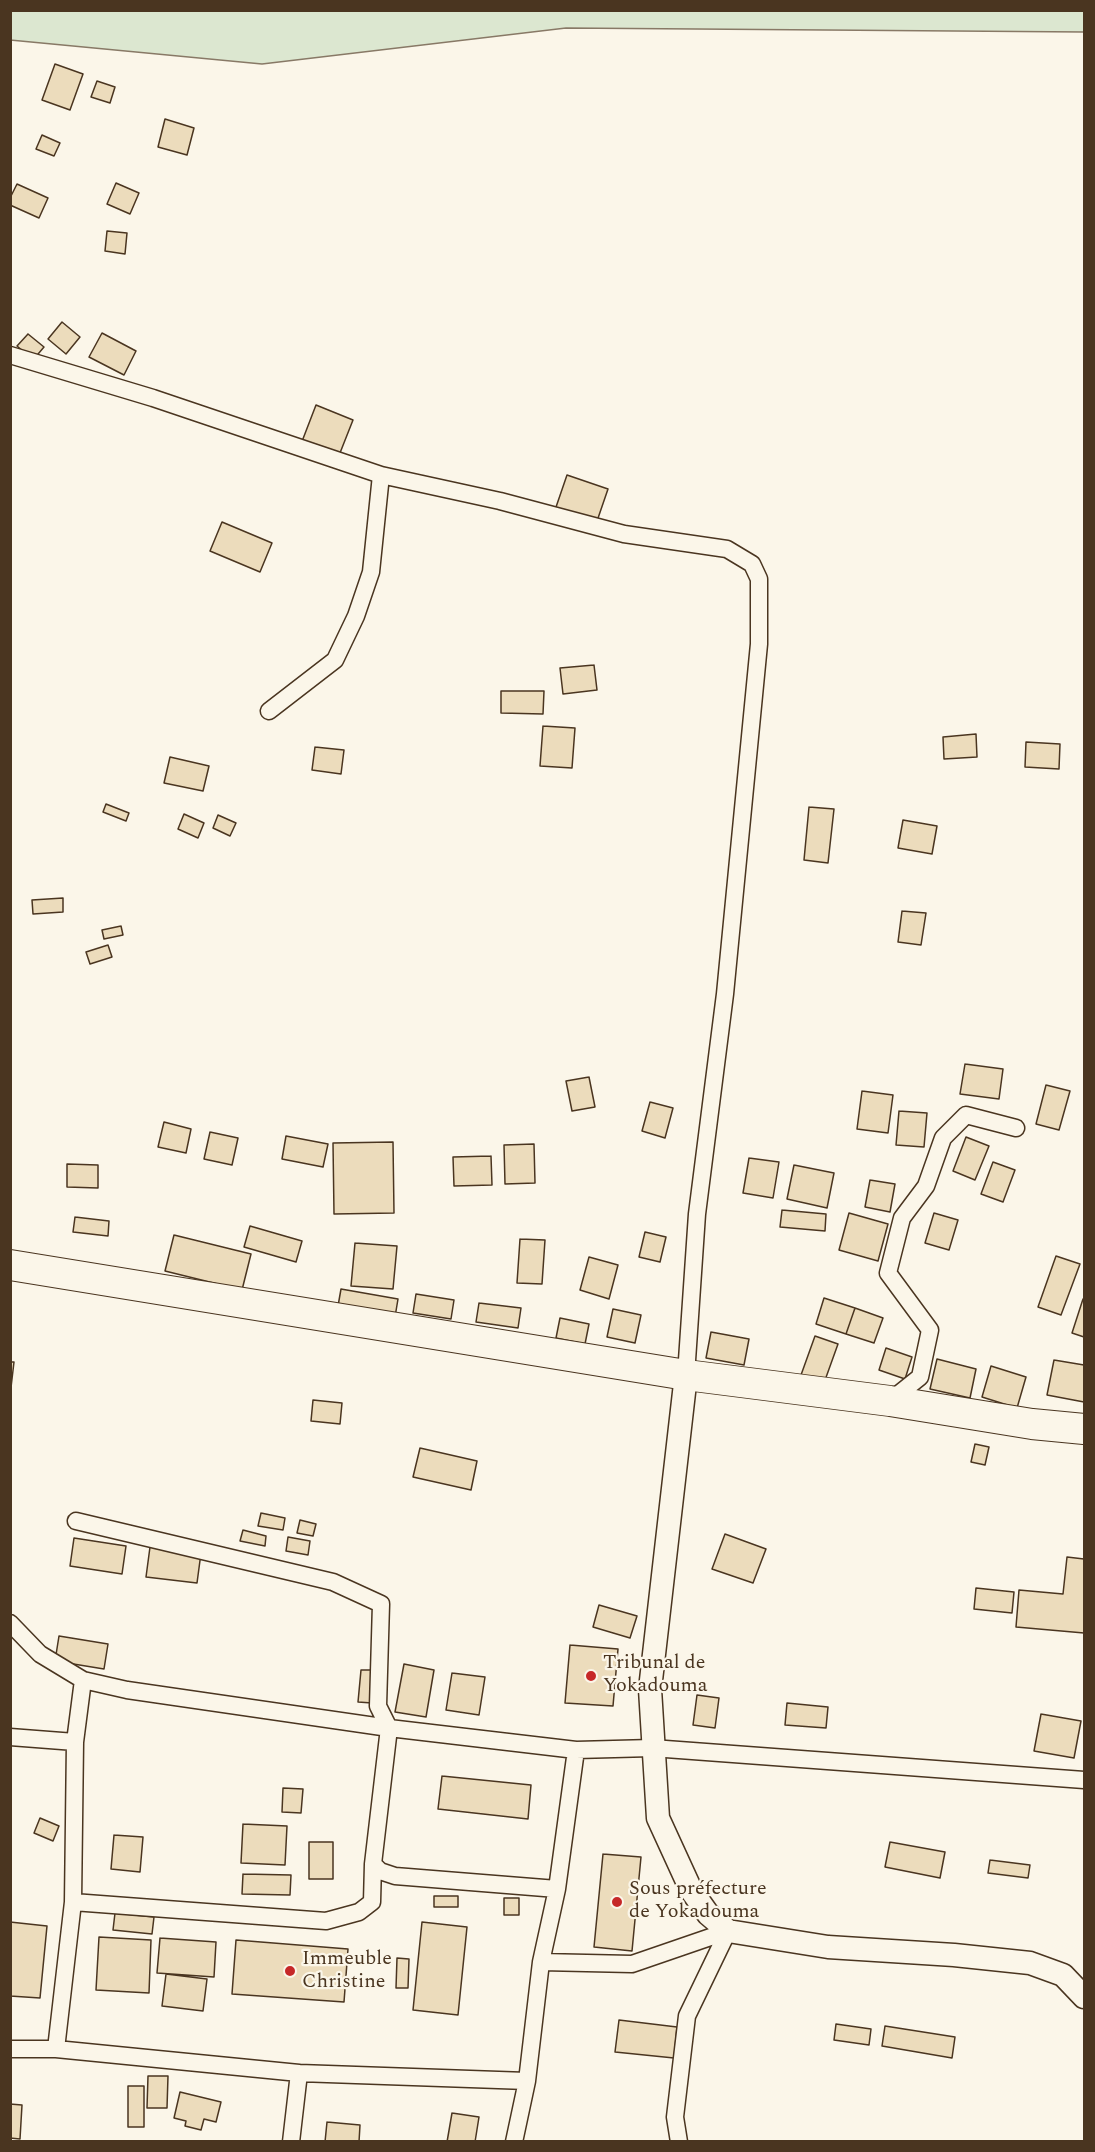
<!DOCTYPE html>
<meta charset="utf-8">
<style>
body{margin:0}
#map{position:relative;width:1095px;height:2152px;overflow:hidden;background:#fbf6e9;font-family:Spectral,serif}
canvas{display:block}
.frame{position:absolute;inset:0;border:12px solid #4a3520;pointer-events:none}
</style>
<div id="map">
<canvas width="1095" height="2152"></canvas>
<div class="frame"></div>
</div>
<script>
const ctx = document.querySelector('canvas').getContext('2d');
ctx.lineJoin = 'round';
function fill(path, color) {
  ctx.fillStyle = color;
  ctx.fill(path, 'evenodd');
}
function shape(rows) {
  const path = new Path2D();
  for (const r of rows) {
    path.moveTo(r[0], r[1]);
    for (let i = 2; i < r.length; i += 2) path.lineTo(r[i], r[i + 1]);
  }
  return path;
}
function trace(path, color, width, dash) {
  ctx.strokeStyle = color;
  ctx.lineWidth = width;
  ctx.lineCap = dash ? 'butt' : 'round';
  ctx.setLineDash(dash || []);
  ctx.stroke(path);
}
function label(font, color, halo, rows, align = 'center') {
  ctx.font = font + ' Spectral,serif';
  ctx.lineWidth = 4.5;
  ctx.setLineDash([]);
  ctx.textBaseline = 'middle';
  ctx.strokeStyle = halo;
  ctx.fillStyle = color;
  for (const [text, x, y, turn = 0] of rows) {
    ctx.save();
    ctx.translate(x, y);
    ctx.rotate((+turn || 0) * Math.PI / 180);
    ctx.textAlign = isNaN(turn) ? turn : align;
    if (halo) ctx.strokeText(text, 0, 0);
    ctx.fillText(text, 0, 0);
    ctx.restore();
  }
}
const green = shape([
 [1084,10,1084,32,566,28,262,64,10,40,11,10,1084,10]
]);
const building = shape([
 [55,64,83,74,70,110,42,100,55,64],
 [97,81,115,87,110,103,91,97,97,81],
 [165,119,194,128,187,155,158,147,165,119],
 [42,135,60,143,54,156,36,149,42,135],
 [116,183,139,193,130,214,107,204,116,183],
 [17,184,48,198,39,218,10,205,10,198,17,184],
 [107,231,127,233,125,254,105,251,107,231],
 [62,322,80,337,66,354,48,339,62,322],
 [102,333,136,351,124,375,89,357,102,333],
 [28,334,44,347,33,360,17,346,28,334],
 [316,405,353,420,338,458,301,444,316,405],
 [567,475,608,489,596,524,555,510,567,475],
 [222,522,272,543,260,572,210,551,222,522],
 [594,665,597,690,563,694,560,668,594,665],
 [501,691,544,691,543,714,501,713,501,691],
 [543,726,575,728,572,768,540,766,543,726],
 [976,734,977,757,944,759,943,737,976,734],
 [1026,742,1060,744,1059,769,1025,767,1026,742],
 [315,747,344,750,341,774,312,770,315,747],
 [170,757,209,766,203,791,164,783,170,757],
 [106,804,129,813,126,821,103,812,106,804],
 [809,807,834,809,828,863,804,860,809,807],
 [184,814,204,823,198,838,178,829,184,814],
 [218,815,236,823,230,836,213,828,218,815],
 [903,820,937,826,932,854,898,848,903,820],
 [63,898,63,912,33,914,32,900,63,898],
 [902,911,926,913,921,945,898,942,902,911],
 [121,926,123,935,104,939,102,930,121,926],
 [108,945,112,957,90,964,86,952,108,945],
 [965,1064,1003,1069,999,1099,960,1094,965,1064],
 [589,1077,595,1107,572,1111,566,1081,589,1077],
 [1046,1085,1070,1091,1059,1130,1036,1124,1046,1085],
 [862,1091,893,1095,888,1133,857,1129,862,1091],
 [650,1102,673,1108,665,1138,642,1131,650,1102],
 [899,1111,927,1113,924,1147,896,1145,899,1111],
 [164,1122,191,1129,186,1153,158,1147,164,1122],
 [210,1132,238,1138,232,1165,204,1159,210,1132],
 [286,1136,328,1144,323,1167,282,1159,286,1136],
 [966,1137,989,1146,975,1180,953,1171,966,1137],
 [393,1142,394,1213,334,1214,333,1143,393,1142],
 [534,1144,535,1183,505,1184,504,1145,534,1144],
 [491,1156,492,1185,454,1186,453,1157,491,1156],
 [749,1158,779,1162,773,1198,743,1193,749,1158],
 [993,1162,1015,1170,1003,1202,981,1194,993,1162],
 [67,1164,98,1165,98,1188,67,1187,67,1164],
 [794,1165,834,1173,827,1208,787,1199,794,1165],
 [870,1180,895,1184,890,1212,865,1207,870,1180],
 [782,1210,826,1214,825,1231,780,1227,782,1210],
 [849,1213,888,1224,878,1261,839,1250,849,1213],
 [934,1213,958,1220,949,1250,925,1243,934,1213],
 [75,1217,109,1221,108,1236,73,1232,75,1217],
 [250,1226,302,1241,296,1262,244,1247,250,1226],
 [645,1232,666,1237,660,1262,639,1257,645,1232],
 [174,1235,251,1254,242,1290,165,1271,174,1235],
 [520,1239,545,1240,542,1284,517,1283,520,1239],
 [355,1243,397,1246,393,1289,351,1286,355,1243],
 [1056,1256,1080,1264,1061,1315,1038,1307,1056,1256],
 [589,1257,618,1265,609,1299,580,1290,589,1257],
 [341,1289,398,1299,395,1317,338,1306,341,1289],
 [416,1294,454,1300,451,1319,413,1313,416,1294],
 [824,1298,855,1308,846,1334,816,1324,824,1298],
 [1083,1299,1084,1300,1084,1337,1072,1333,1083,1299],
 [479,1303,521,1308,518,1328,476,1322,479,1303],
 [855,1308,883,1318,874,1343,846,1334,855,1308],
 [613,1309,641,1315,635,1343,607,1337,613,1309],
 [560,1318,589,1324,585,1344,556,1338,560,1318],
 [711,1332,749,1339,744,1365,706,1358,711,1332],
 [815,1336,838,1344,824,1383,801,1375,815,1336],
 [886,1348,912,1357,905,1379,879,1370,886,1348],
 [937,1359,976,1369,970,1398,930,1389,937,1359],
 [1054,1360,1084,1365,1084,1402,1047,1395,1054,1360],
 [10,1362,14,1362,10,1396,10,1362],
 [991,1366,1026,1377,1017,1408,982,1397,991,1366],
 [313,1400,342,1403,340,1424,311,1421,313,1400],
 [975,1444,989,1447,985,1465,971,1462,975,1444],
 [420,1448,477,1461,471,1490,413,1477,420,1448],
 [261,1513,285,1518,283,1530,258,1526,261,1513],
 [300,1520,316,1524,313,1536,297,1533,300,1520],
 [243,1530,266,1536,265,1546,240,1541,243,1530],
 [725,1534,766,1549,753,1583,712,1569,725,1534],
 [288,1537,310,1541,308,1555,286,1551,288,1537],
 [74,1538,126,1546,122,1574,70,1566,74,1538],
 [150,1547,201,1553,197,1583,146,1577,150,1547],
 [1067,1557,1084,1559,1084,1633,1016,1627,1019,1590,1063,1594,1067,1557],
 [976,1588,1014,1592,1012,1613,974,1609,976,1588],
 [599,1605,637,1616,630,1638,593,1627,599,1605],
 [59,1636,108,1644,104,1669,55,1661,59,1636],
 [570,1645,618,1649,613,1706,565,1703,570,1645],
 [404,1664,434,1670,426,1717,395,1712,404,1664],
 [361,1670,374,1670,372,1703,358,1702,361,1670],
 [452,1673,485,1677,479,1715,446,1710,452,1673],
 [697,1695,719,1698,715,1728,693,1725,697,1695],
 [787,1703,828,1707,826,1728,785,1725,787,1703],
 [1041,1714,1081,1721,1074,1758,1034,1751,1041,1714],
 [442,1776,531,1785,528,1819,438,1809,442,1776],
 [283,1788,303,1789,301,1813,282,1812,283,1788],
 [40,1818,59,1826,53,1841,34,1833,40,1818],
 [243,1824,287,1826,285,1865,241,1863,243,1824],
 [114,1835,143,1837,140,1872,111,1869,114,1835],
 [309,1842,333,1842,333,1879,309,1879,309,1842],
 [890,1842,945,1852,940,1878,885,1867,890,1842],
 [603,1854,641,1857,632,1951,594,1947,603,1854],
 [990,1860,1030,1865,1028,1878,988,1873,990,1860],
 [243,1874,291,1875,290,1895,242,1894,243,1874],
 [434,1896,458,1896,458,1907,434,1907,434,1896],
 [504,1898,519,1898,519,1915,504,1915,504,1898],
 [115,1913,154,1917,152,1934,113,1930,115,1913],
 [10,1922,47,1926,40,1998,10,1996,10,1922],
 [422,1922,467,1927,458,2015,413,2010,422,1922],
 [99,1937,151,1940,149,1993,96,1990,99,1937],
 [160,1938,216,1942,214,1977,157,1973,160,1938],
 [236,1940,348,1949,344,2002,232,1994,236,1940],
 [397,1958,409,1959,408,1988,396,1988,397,1958],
 [166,1974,207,1979,203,2011,162,2006,166,1974],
 [619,2020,677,2027,674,2058,615,2052,619,2020],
 [836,2024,871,2029,869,2045,834,2040,836,2024],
 [885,2026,955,2037,952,2058,882,2046,885,2026],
 [148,2076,168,2076,167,2108,147,2108,148,2076],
 [128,2086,144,2086,144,2127,128,2127,128,2086],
 [180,2092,221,2102,216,2122,204,2119,201,2130,185,2126,186,2121,174,2118,180,2092],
 [10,2104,22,2105,20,2139,10,2138,10,2104],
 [452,2113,479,2117,475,2142,447,2142,452,2113],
 [327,2122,360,2125,359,2142,325,2142,327,2122]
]);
const street = shape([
 [10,355,153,398,381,475,500,501,624,534,727,549,752,564,759,579,759,644,725,994,697,1214,686,1375],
 [269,711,335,660,356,616,371,572,381,475],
 [890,1401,920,1377,930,1330,888,1273,902,1218,926,1186,943,1138,966,1115,1016,1128],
 [76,1521,333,1582,381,1604,378,1706,389,1728,373,1864,380,1871,395,1876,557,1889],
 [10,1623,40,1654,83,1680,127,1690,389,1728,576,1750,652,1748,1084,1780],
 [10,1737,75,1742,83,1680],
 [73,1902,326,1921,359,1912,372,1902,373,1864],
 [541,1962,632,1964,728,1931],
 [10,2049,56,2049,299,2073,527,2081,541,1962,557,1889,576,1750],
 [56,2049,73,1902,75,1742],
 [291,2142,299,2073],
 [514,2142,527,2081],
 [679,2142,675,2117,687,2016,728,1931]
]);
const secondary = shape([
 [686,1375,650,1689,658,1818,691,1890,708,1914,728,1931,828,1947,954,1955,1030,1963,1063,1975,1084,1997]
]);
const highway = shape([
 [10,1265,686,1375,890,1401,1032,1424,1084,1429]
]);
const markers = [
 [591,1676,6,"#c62828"],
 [617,1902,6,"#c62828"],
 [290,1971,6,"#c62828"]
];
const poiNames = [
 ["Tribunal de",603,1664],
 ["Yokadouma",603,1687],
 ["Sous préfecture",629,1890],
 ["de Yokadouma",629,1913],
 ["Immeuble",302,1960],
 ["Christine",302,1983]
];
fill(green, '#dce7d0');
trace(green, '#887966', 1.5);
fill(building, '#ecdcbc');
trace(building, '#4a3520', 1.5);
trace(street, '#4a3520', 19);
trace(secondary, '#4a3520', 25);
trace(highway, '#4a3520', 32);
trace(street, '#fbf6e9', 16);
trace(secondary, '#fbf6e9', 22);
trace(highway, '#fbf6e9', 30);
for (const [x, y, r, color] of markers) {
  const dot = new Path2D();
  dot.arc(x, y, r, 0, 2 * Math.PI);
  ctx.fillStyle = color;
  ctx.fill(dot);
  trace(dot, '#fbf6e9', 2);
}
label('20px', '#4a3520', '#fbf6e9', poiNames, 'left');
</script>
